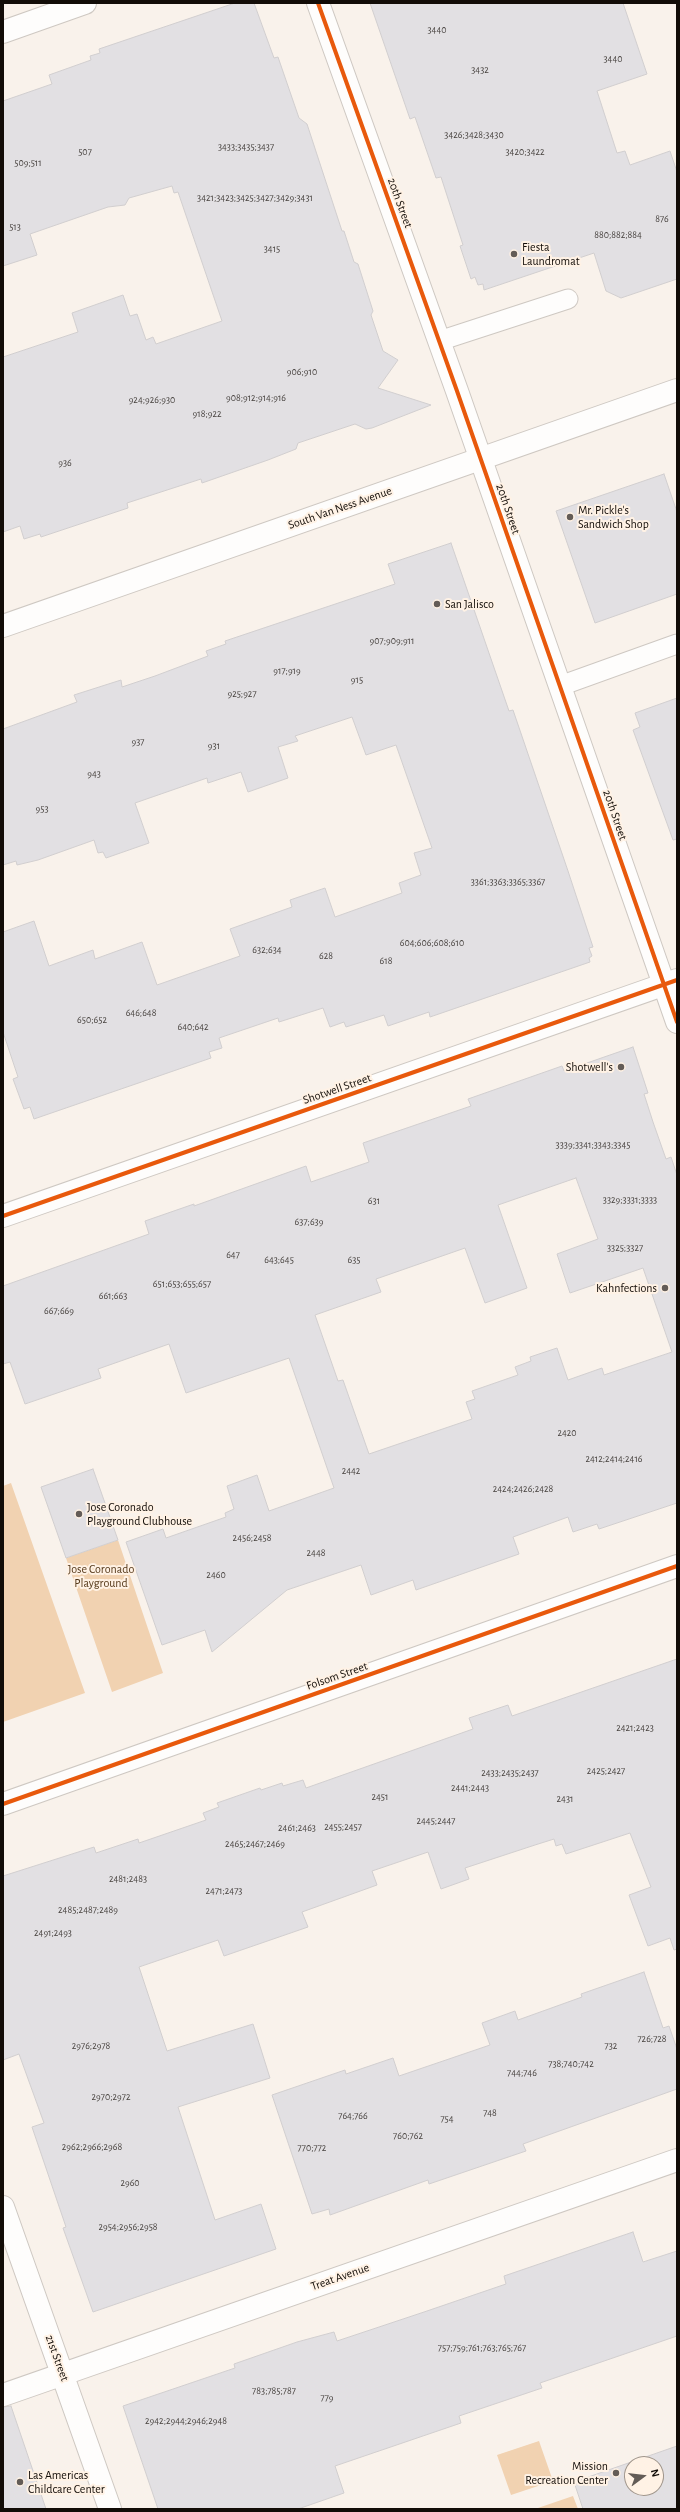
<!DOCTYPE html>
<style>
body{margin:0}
#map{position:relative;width:680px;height:2512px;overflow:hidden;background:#f9f2eb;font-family:"Alegreya Sans",sans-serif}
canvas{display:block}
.frame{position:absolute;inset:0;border:4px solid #120c07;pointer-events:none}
.north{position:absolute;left:624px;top:2456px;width:40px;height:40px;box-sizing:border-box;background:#fff2e5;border:1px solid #a0968c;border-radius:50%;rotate:75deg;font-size:11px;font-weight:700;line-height:16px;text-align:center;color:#120c07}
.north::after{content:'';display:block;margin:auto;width:14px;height:18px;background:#635c57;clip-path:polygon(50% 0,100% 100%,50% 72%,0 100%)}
</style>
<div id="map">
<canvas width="680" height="2512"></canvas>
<div class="frame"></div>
<div class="north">N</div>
</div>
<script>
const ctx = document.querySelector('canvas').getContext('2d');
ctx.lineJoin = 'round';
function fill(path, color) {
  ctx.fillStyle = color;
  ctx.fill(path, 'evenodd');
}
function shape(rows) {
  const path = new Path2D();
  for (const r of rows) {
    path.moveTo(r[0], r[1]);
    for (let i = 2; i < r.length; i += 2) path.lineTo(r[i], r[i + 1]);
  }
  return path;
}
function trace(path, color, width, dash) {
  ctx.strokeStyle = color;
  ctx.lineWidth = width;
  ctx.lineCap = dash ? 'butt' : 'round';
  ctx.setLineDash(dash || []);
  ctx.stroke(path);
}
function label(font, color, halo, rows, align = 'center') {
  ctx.font = font + ' "Alegreya Sans",sans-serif';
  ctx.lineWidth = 4;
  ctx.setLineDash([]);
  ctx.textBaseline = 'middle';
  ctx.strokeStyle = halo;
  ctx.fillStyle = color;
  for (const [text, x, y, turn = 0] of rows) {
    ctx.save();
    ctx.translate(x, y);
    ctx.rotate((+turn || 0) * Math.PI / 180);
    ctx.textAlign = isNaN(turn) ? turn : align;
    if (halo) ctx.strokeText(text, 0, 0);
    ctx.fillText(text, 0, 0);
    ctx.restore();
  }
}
const green = shape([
 [11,1483,85,1693,3,1722,3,1486],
 [118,1540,163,1673,112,1692,66,1558],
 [539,2441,553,2481,511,2495,497,2455],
 [573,2496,578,2509,535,2509]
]);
const building = shape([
 [235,3,254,3,274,58,278,57,299,118,307,124,342,231,344,231,354,262,358,264,373,311,371,315,383,351,398,360,378,388,431,405,372,428,366,429,355,424,298,443,296,449,268,460,202,483,201,479,127,503,128,508,41,537,40,534,24,539,20,526,3,532,3,357,78,332,72,313,123,295,130,316,137,314,146,340,153,337,156,344,222,321,178,192,174,193,172,186,129,198,125,205,108,207,30,234,37,255,3,266,3,101,52,84,49,75,91,60,90,56,100,53,99,49,235,3],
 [370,3,623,3,647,74,597,91,617,153,625,151,630,165,670,151,677,172,677,279,621,298,606,291,594,253,484,290,483,284,478,285,475,277,471,279,460,246,463,245,441,177,436,178,415,117,410,119,370,3],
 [664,474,677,512,677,594,595,623,556,511,664,474],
 [451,543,509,711,513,710,568,871,593,947,589,948,592,956,589,958,590,962,430,1017,429,1012,388,1026,384,1015,346,1027,344,1022,330,1027,323,1008,279,1022,278,1018,219,1038,222,1048,209,1052,211,1058,34,1119,30,1107,24,1109,13,1079,18,1077,3,1032,3,932,34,921,49,966,93,950,95,959,142,942,157,985,240,956,230,929,292,907,290,900,325,888,335,917,402,893,399,883,421,875,414,853,432,848,396,745,366,755,352,717,295,736,298,741,278,747,288,778,248,792,241,772,208,783,207,778,135,803,149,843,106,858,103,852,98,853,94,840,38,860,17,865,16,861,3,865,3,729,77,702,74,695,121,680,122,687,155,676,208,656,206,651,226,644,225,641,395,584,388,564,451,543],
 [677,698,677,839,673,840,633,730,640,727,635,713,677,698],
 [633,1047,648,1093,644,1094,653,1122,666,1159,671,1157,677,1175,677,1503,599,1529,597,1524,573,1532,568,1517,513,1537,519,1554,416,1590,413,1580,371,1595,361,1565,287,1590,212,1652,205,1630,162,1645,126,1542,163,1529,166,1538,226,1517,225,1513,234,1509,227,1486,257,1475,269,1511,334,1488,289,1358,186,1393,169,1344,98,1369,101,1378,25,1404,10,1362,3,1364,3,1286,149,1234,145,1221,194,1204,194,1206,306,1166,311,1182,369,1162,363,1143,471,1106,468,1099,562,1066,564,1071,633,1047],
 [576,1178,598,1239,557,1254,570,1293,643,1268,672,1352,604,1375,602,1368,568,1380,557,1348,530,1357,531,1361,515,1367,518,1375,472,1391,475,1399,466,1402,472,1419,369,1454,343,1380,338,1381,315,1315,381,1292,376,1279,465,1248,485,1303,527,1288,498,1205,576,1178],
 [93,1469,118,1540,66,1558,41,1487,93,1469],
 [677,1659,677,1949,674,1950,670,1938,648,1946,629,1895,651,1887,630,1833,566,1854,562,1844,556,1846,554,1839,535,1845,465,1868,469,1879,441,1889,428,1852,372,1871,377,1885,302,1912,308,1927,224,1956,218,1940,139,1967,167,2051,253,2024,270,2078,178,2107,215,2220,261,2204,276,2249,93,2312,63,2228,66,2227,32,2127,44,2123,19,2054,3,2060,3,1876,94,1847,96,1853,138,1839,139,1843,206,1820,203,1813,219,1807,217,1803,260,1788,261,1790,282,1783,283,1786,303,1780,306,1788,473,1729,469,1718,508,1705,512,1716,677,1659],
 [644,1972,663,2028,669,2026,677,2049,677,2089,523,2144,526,2151,429,2184,428,2180,330,2215,329,2209,312,2214,272,2095,345,2070,346,2074,393,2058,399,2076,490,2045,482,2023,515,2011,518,2020,582,1997,581,1994,644,1972],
 [633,2232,643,2262,677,2251,677,2336,540,2383,542,2388,459,2416,461,2423,335,2466,344,2493,298,2509,158,2509,123,2406,235,2368,234,2364,297,2342,334,2332,337,2341,424,2312,506,2284,504,2276,633,2232],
 [11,2406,46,2509,3,2509,3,2407,11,2406],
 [677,2446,677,2509,583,2509,574,2482,677,2446],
 [632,2464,656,2464,656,2488,632,2488,632,2464]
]);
const service = shape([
 [439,341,568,299],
 [560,686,677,644]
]);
const minor = shape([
 [318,3,457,391,677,1022],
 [3,32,85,3],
 [3,1216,677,980],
 [3,2207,110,2509],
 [3,2395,677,2160]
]);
const tertiary = shape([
 [3,1804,677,1566]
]);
const secondary = shape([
 [3,626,677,390]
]);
const cycleway = shape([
 [318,3,457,391,677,1022],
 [3,1216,677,980],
 [3,1804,677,1566]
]);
const markers = [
 [514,254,4,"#635c57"],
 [570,517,4,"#635c57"],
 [437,604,4,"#635c57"],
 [621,1067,4,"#635c57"],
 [665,1288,4,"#635c57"],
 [79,1514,4,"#635c57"],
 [616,2473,4,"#635c57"],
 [20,2482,4,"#635c57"]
];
const numberNames = [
 ["3440",437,30],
 ["3440",613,59],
 ["3432",480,70],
 ["3426;3428;3430",474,135],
 ["3433;3435;3437",246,147],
 ["507",85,152],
 ["3420;3422",525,152],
 ["509;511",28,163],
 ["3421;3423;3425;3427;3429;3431",255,198],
 ["876",662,219],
 ["513",15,227],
 ["880;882;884",618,235],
 ["3415",272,249],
 ["906;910",302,372],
 ["908;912;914;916",256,398],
 ["924;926;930",152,400],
 ["918;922",207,414],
 ["936",65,463],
 ["907;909;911",392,641],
 ["917;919",287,671],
 ["915",357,680],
 ["925;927",242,694],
 ["937",138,742],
 ["931",214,746],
 ["943",94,774],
 ["953",42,809],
 ["3361;3363;3365;3367",508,882],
 ["604;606;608;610",432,943],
 ["632;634",267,950],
 ["628",326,956],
 ["618",386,961],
 ["646;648",141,1013],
 ["650;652",92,1020],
 ["640;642",193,1027],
 ["3339;3341;3343;3345",593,1145],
 ["3329;3331;3333",630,1200],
 ["631",374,1201],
 ["637;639",309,1222],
 ["3325;3327",625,1248],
 ["647",233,1255],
 ["643;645",279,1260],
 ["635",354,1260],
 ["651;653;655;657",182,1284],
 ["661;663",113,1296],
 ["667;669",59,1311],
 ["2420",567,1433],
 ["2412;2414;2416",614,1459],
 ["2442",351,1471],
 ["2424;2426;2428",523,1489],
 ["2456;2458",252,1538],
 ["2448",316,1553],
 ["2460",216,1575],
 ["2421;2423",635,1728],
 ["2425;2427",606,1771],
 ["2433;2435;2437",510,1773],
 ["2441;2443",470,1788],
 ["2451",380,1797],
 ["2431",565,1799],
 ["2445;2447",436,1821],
 ["2455;2457",343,1827],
 ["2461;2463",297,1828],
 ["2465;2467;2469",255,1844],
 ["2481;2483",128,1879],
 ["2471;2473",224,1891],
 ["2485;2487;2489",88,1910],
 ["2491;2493",53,1933],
 ["726;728",652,2039],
 ["2976;2978",91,2046],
 ["732",611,2046],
 ["738;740;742",571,2064],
 ["744;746",522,2073],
 ["2970;2972",111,2097],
 ["748",490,2113],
 ["764;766",353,2116],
 ["754",447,2119],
 ["760;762",408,2136],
 ["2962;2966;2968",92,2147],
 ["770;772",312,2148],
 ["2960",130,2183],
 ["2954;2956;2958",128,2227],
 ["757;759;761;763;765;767",482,2348],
 ["783;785;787",274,2391],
 ["779",327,2398],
 ["2942;2944;2946;2948",186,2421]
];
const streetNames = [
 ["20th Street",400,203,70],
 ["South Van Ness Avenue",340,508,-19],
 ["20th Street",508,509,71],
 ["20th Street",615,815,71],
 ["Shotwell Street",337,1089,-19],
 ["Folsom Street",337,1676,-19],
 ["Treat Avenue",340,2277,-19],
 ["21st Street",57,2358,70]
];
const poiNames = [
 ["Fiesta",522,247],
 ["Laundromat",522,261],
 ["Mr. Pickle's",578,510],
 ["Sandwich Shop",578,524],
 ["San Jalisco",445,604],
 ["Shotwell's",613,1067,"right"],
 ["Kahnfections",657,1288,"right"],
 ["Jose Coronado",87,1507],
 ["Playground Clubhouse",87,1521],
 ["Mission",608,2466,"right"],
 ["Recreation Center",608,2480,"right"],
 ["Las Americas",28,2475],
 ["Childcare Center",28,2489]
];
const parkNames = [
 ["Jose Coronado",101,1569],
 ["Playground",101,1583]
];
fill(green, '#f1d2b1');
fill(building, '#e2e0e3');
trace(building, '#d1cecf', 1);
trace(service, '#cec8c2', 21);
trace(minor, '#cec8c2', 24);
trace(tertiary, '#cec8c2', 24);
trace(secondary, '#cec8c2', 24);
trace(service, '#fefdfc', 19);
trace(minor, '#fefdfc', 22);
trace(tertiary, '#fefdfc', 22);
trace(secondary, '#fefdfc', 22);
trace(cycleway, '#e8590c', 4);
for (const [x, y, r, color] of markers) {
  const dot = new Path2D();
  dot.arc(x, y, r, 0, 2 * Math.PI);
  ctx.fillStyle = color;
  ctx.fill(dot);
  trace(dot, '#fff2e5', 1.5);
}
label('10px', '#47423f', null, numberNames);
label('12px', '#120c07', '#fff2e5', streetNames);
label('12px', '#120c07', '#fff2e5', poiNames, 'left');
label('12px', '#56391a', '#fff2e5', parkNames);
</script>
